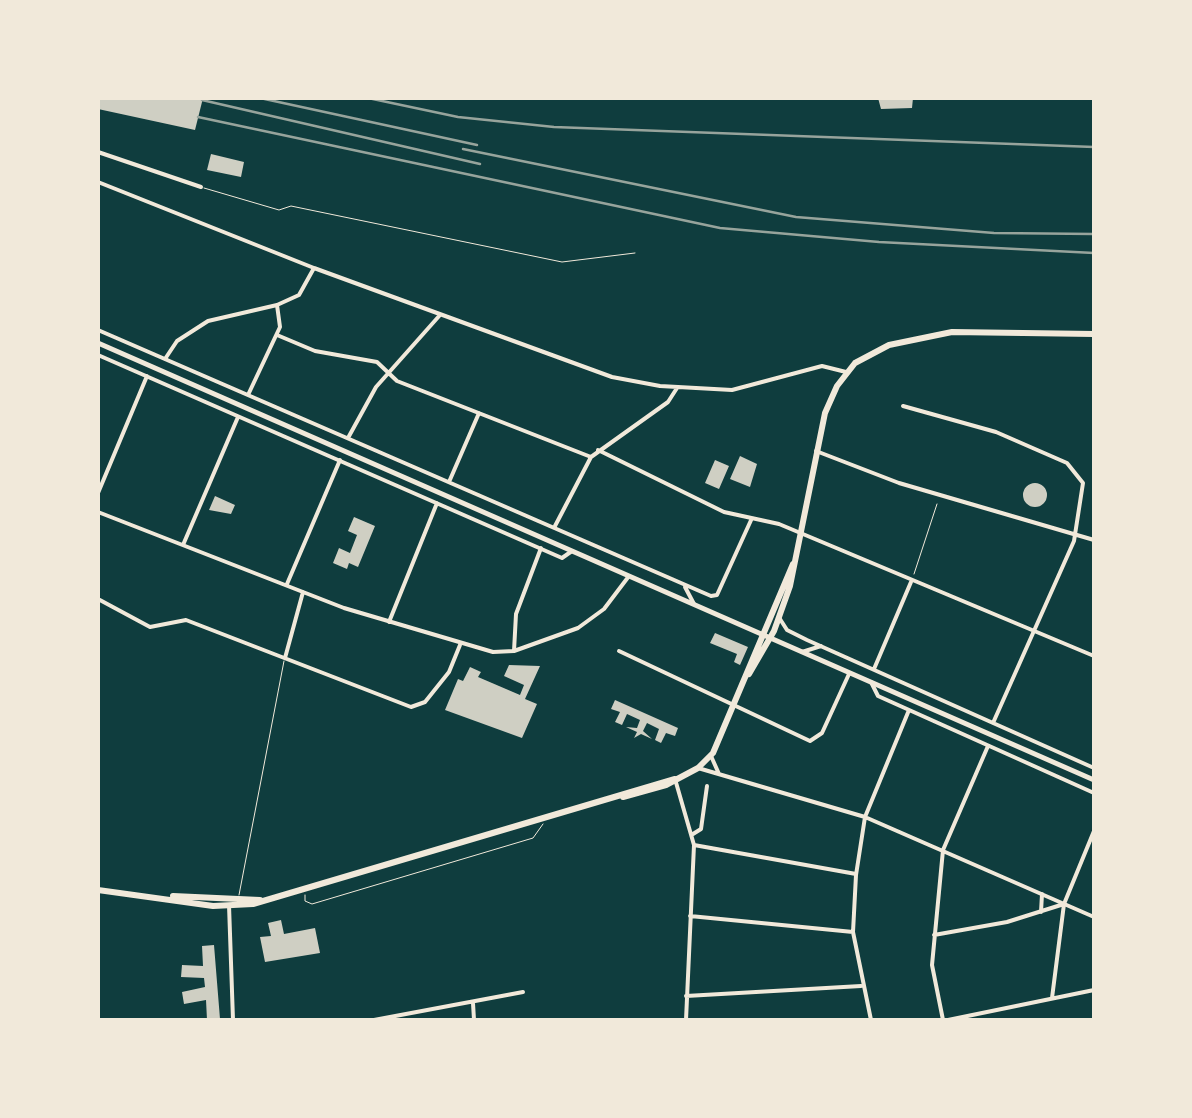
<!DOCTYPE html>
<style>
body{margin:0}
#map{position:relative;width:1192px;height:1118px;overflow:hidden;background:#0f3d3e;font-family:Manrope,sans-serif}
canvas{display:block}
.frame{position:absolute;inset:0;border:100px solid #f1e9da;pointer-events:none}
</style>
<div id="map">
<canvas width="1192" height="1118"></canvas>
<div class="frame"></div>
</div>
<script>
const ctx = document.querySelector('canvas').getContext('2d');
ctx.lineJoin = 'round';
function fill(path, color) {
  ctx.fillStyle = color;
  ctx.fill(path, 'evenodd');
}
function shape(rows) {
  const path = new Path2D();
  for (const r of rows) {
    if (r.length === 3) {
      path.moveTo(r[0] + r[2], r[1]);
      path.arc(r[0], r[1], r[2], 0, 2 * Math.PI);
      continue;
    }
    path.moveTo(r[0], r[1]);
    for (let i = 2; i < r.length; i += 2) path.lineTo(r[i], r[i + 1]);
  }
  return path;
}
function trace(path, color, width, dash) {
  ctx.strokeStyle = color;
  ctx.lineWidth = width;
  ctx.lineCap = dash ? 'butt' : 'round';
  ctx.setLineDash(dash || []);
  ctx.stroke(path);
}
const building = shape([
 [98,98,203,98,195,130,98,109],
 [878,98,913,98,912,108,881,109],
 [211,154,244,162,241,177,207,170],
 [740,456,757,464,750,487,730,479],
 [715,460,729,466,719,489,705,483],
 [1035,495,12],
 [215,496,235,505,231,514,209,510],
 [354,517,375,526,358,567,349,563,347,569,333,563,339,548,350,553,357,535,348,531],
 [715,633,748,647,740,665,734,662,737,654,710,643],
 [509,665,540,666,525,699,537,704,522,738,445,710,458,679,463,681,470,667,481,672,478,677,520,695,524,685,504,676],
 [615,700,678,728,675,736,666,733,661,743,655,740,659,729,647,723,643,731,652,739,641,734,634,738,637,732,626,727,637,728,640,720,627,714,622,725,615,722,620,712,611,709],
 [281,920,284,934,315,928,320,953,265,962,260,937,271,936,268,923],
 [214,945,220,1019,207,1020,206,1000,184,1004,182,992,205,987,204,978,181,977,182,965,203,966,202,946]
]);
const path = shape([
 [914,574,937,504]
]);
const service = shape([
 [204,188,279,210,291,206,562,262,635,253],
 [239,895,284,661],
 [305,895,305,901,312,904,533,838,543,824]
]);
const minor = shape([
 [98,152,201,187],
 [98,182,314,268,612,377,660,386,732,390,822,366,846,372],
 [98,330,711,596,717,595,752,518],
 [277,335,315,351,377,362,397,381,591,457],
 [98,355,562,558,572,551],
 [165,359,177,341,208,321,277,305],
 [248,395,280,327,277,305,299,295,314,268],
 [903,406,996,432,1067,463,1083,483,1074,541,993,723],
 [348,438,376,387,440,315],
 [598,450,724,512,779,524,1094,656],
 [816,451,899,483,1094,540],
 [449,482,479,413],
 [98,493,147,376],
 [98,512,344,608,493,652,514,651,578,628,604,609,629,576],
 [555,526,591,457,668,402,677,388],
 [183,545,238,417],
 [287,584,340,460],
 [685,587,694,604],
 [98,599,150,627,186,620,411,707,425,702,449,672,460,645],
 [780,619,787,630,807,640,1094,768],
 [389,622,437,503],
 [514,651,516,614,541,548],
 [619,651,810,741,822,733,849,674],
 [802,652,821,646],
 [285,658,303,592],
 [874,669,911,582],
 [871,682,878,696,1094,793],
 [711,756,719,774],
 [698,768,865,817,1094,917],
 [675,779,694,845,686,1020],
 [693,834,701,829,707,786],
 [694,845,856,874],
 [229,905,233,1020],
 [1041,912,1042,894],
 [690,916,853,932],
 [934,935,1007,922,1064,904],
 [686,996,861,986],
 [1052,998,1064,904,1094,831],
 [473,1003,474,1020],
 [374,1020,523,992],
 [871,1020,853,932,856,875,865,817,909,710],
 [943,1020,932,965,943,850,988,746],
 [948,1020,1094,990]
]);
const secondary = shape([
 [98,343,1094,780]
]);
const primary = shape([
 [749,674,774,631,790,586,825,413,837,386,855,363,889,345,952,332,1094,334],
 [623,797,666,785,698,768,713,753,793,564],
 [98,890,213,906,253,904,675,779],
 [173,896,260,900]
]);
const rail = shape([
 [260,98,477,145],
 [368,98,458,117,554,127,1094,147],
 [202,100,480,164],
 [198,117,720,228,879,242,1094,253],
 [463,149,796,217,994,233,1094,234]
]);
fill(building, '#cfcfc3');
trace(path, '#f1e9da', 1);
trace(service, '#f1e9da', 1);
trace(minor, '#f1e9da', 4);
trace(secondary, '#f1e9da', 5);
trace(primary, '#f1e9da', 6);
trace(rail, '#97a49c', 2.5);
</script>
